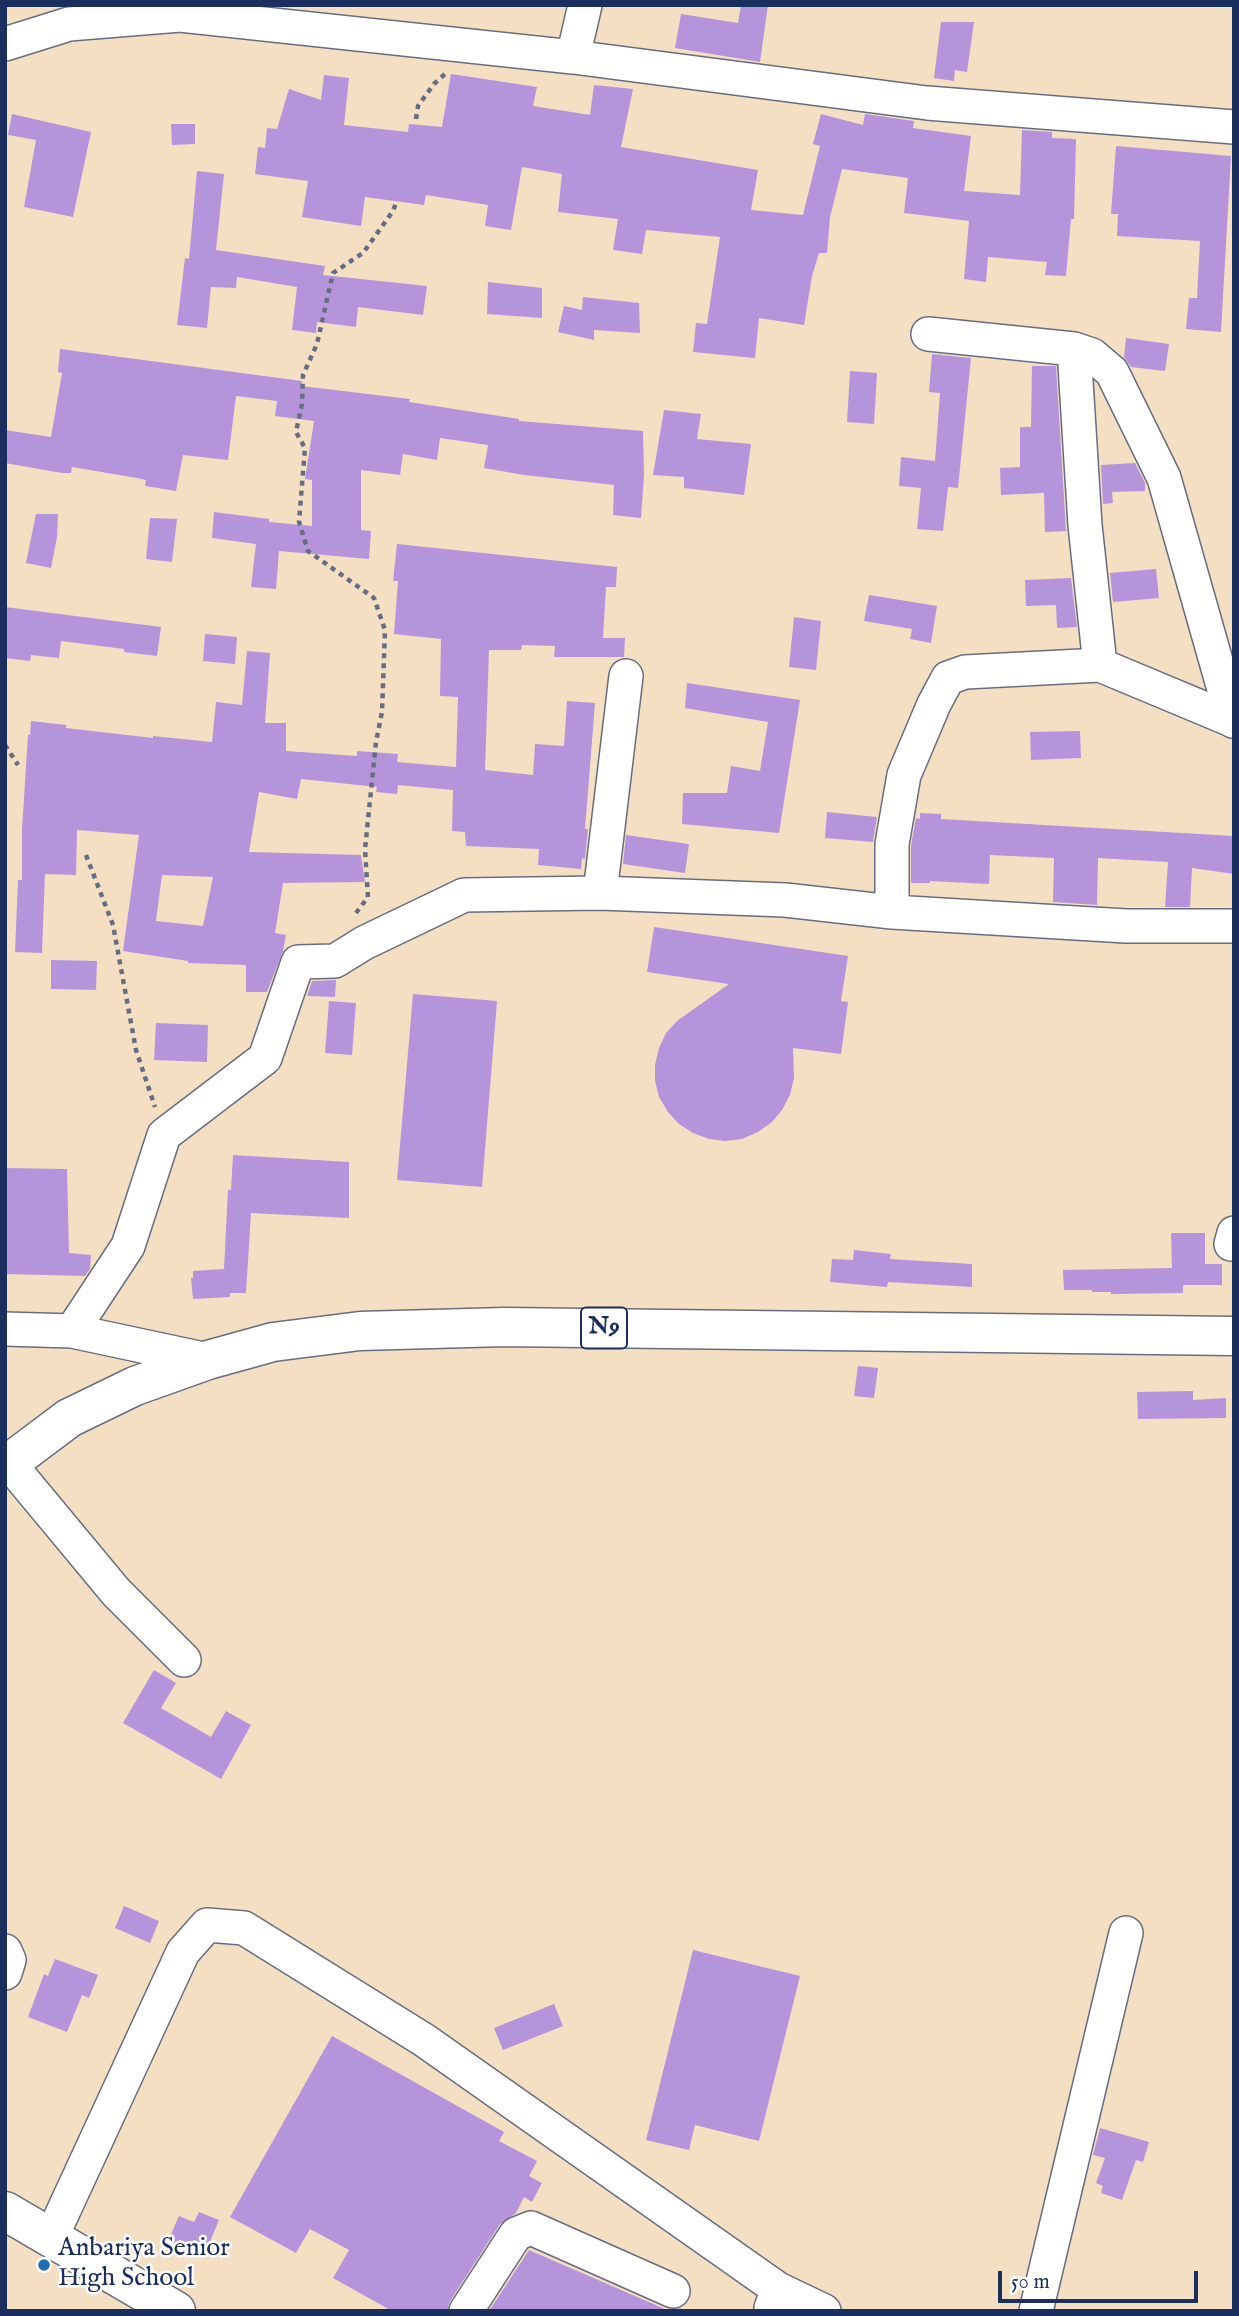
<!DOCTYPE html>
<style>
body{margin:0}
#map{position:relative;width:1239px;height:2316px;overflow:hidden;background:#f4dfc3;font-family:"IM FELL English",serif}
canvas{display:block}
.frame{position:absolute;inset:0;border:7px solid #1b2f5e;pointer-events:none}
.scale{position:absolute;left:998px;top:2271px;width:200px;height:32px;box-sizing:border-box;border:4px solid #1b2f5e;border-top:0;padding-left:9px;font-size:21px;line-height:24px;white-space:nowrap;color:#1b2f5e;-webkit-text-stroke:5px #fff;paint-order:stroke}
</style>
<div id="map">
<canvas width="1239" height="2316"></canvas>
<div class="frame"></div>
<div class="scale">50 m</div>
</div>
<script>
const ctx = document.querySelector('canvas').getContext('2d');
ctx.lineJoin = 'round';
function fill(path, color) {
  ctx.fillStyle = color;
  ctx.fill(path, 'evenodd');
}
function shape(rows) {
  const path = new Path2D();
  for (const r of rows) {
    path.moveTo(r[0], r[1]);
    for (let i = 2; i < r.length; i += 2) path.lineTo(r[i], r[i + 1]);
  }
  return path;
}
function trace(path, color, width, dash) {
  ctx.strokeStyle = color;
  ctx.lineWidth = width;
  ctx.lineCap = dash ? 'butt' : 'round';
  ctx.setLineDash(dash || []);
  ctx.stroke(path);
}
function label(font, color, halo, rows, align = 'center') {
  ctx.font = font + ' "IM FELL English",serif';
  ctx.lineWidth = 5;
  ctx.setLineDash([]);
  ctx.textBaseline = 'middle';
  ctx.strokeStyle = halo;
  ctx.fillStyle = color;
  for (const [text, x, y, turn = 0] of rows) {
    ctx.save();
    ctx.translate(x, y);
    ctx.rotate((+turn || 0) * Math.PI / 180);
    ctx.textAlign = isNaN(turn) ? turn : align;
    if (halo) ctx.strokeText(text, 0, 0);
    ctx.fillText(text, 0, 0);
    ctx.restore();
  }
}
const building = shape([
 [741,5,768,5,760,62,675,48,681,14,738,23],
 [941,22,974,22,967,72,955,70,954,81,934,78],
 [451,74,537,87,533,106,590,115,594,85,633,89,621,147,758,170,751,210,803,215,820,146,813,144,821,114,863,125,865,114,914,121,913,128,971,136,964,191,1020,195,1022,130,1052,132,1052,138,1076,139,1074,219,1071,219,1066,276,1045,275,1047,262,988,257,986,282,964,279,969,221,904,213,908,178,842,169,830,217,827,253,819,253,812,276,804,325,759,318,755,358,693,352,696,323,707,324,720,237,646,230,642,254,613,250,618,219,558,212,562,174,522,167,511,230,485,226,488,205,426,195,424,205,365,197,361,226,302,217,308,181,255,174,258,147,265,148,267,128,277,129,289,89,321,100,324,75,349,78,344,125,408,132,409,124,442,127],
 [12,114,91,132,73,217,24,207,36,140,8,135],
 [171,124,195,124,195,144,172,145],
 [1116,146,1231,156,1221,332,1186,329,1189,298,1197,298,1200,241,1117,236,1118,214,1111,214],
 [197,171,224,174,216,250,325,266,323,275,427,286,423,315,358,307,356,327,317,322,316,333,292,330,297,287,237,277,236,288,211,287,207,328,177,325,185,258,189,259],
 [488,282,542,288,542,318,487,314],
 [583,297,639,303,640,333,594,330,594,340,558,332,564,306,582,310],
 [1126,338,1169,344,1165,371,1131,367,1124,357],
 [60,349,302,381,301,386,410,399,409,402,519,419,519,421,643,431,644,475,641,518,613,515,614,485,524,475,484,468,488,445,440,438,437,460,403,454,400,475,361,470,361,530,371,531,369,559,279,551,276,589,251,587,256,544,212,538,214,512,269,519,269,522,312,526,312,480,305,479,314,421,275,416,277,401,236,396,228,460,183,455,176,491,145,486,146,480,137,478,72,467,71,473,62,473,5,463,5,430,51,437,62,373,58,372],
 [932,354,971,358,958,488,948,487,943,531,917,529,921,488,899,486,901,457,935,461,940,393,929,392],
 [1032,366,1056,366,1066,531,1045,532,1044,493,1001,495,1000,468,1020,467,1020,427,1031,427],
 [850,371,877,373,874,424,847,422],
 [664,410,701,414,697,439,751,444,744,495,684,488,684,477,653,475],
 [1135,463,1145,483,1145,491,1112,492,1113,503,1103,504,1101,465],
 [36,514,58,514,57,537,51,568,26,563],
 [150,518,177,519,172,562,146,559],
 [397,544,617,567,616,587,606,587,603,638,625,638,624,657,554,657,555,646,522,645,521,650,489,650,485,770,533,775,535,744,564,746,567,701,595,703,585,829,588,829,585,859,582,858,581,869,538,865,539,849,466,846,465,832,452,831,453,790,398,785,397,794,376,792,377,787,301,779,297,799,259,792,249,852,361,855,365,882,283,883,275,933,286,935,283,951,267,992,246,992,246,965,188,963,188,961,123,951,139,835,77,830,76,875,45,874,42,953,15,952,18,880,22,880,22,830,28,735,30,735,31,721,66,725,66,728,153,738,153,736,212,742,216,702,242,705,247,651,270,653,265,723,286,723,286,751,357,756,357,751,385,753,398,754,397,762,456,767,458,697,440,696,441,639,394,634,398,581,393,581],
 [162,875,213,877,203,926,156,921],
 [1156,569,1159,598,1113,602,1110,573],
 [1071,578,1077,627,1057,628,1056,605,1026,606,1025,580],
 [869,595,937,606,931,643,910,639,912,629,864,621],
 [5,607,161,627,157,656,124,652,124,649,61,641,59,658,31,655,30,661,5,658],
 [794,617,821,621,816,670,789,667],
 [205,634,237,637,235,664,203,661],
 [687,683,800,700,779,833,682,824,683,793,727,793,731,766,760,771,768,722,685,708],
 [1080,731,1081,758,1031,760,1030,732],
 [827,812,877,817,873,842,825,838],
 [920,813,941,814,941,819,1234,836,1234,874,1192,868,1190,907,1165,907,1168,862,1098,858,1097,905,1053,902,1054,858,990,855,989,884,930,881,930,883,911,883,911,846,916,818,920,819],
 [626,835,689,844,685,873,623,864],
 [654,927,848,956,841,1001,848,1002,841,1054,793,1048,794,1078,790,1095,782,1110,772,1122,758,1132,742,1139,725,1141,709,1139,693,1133,679,1124,668,1112,659,1097,655,1081,655,1065,659,1048,666,1033,677,1021,729,984,647,972],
 [51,960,97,961,96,990,51,989],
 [336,980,335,997,307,996,312,981],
 [413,994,497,1001,482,1187,397,1180],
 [329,1001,356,1003,352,1055,325,1053],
 [156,1023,208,1025,207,1062,154,1060],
 [233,1155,349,1162,349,1218,251,1213,246,1293,230,1293,230,1297,193,1299,191,1278,193,1278,193,1271,224,1269,228,1190,231,1190],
 [5,1168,67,1169,69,1253,91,1255,90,1269,85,1276,5,1274],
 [1171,1233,1205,1233,1205,1264,1222,1264,1222,1285,1183,1285,1183,1293,1111,1294,1111,1292,1092,1292,1092,1290,1064,1290,1063,1270,1172,1268],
 [854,1250,891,1254,890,1259,972,1264,972,1287,888,1282,887,1287,830,1282,832,1259,853,1260],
 [858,1366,878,1368,874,1398,854,1396],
 [1193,1391,1193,1400,1226,1398,1226,1418,1138,1419,1137,1392],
 [154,1670,176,1683,161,1708,211,1737,226,1711,251,1725,221,1779,123,1723],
 [124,1906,159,1921,150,1943,115,1928],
 [693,1950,800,1976,759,2141,695,2125,689,2150,646,2140],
 [55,1959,98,1975,89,1998,82,1995,67,2032,28,2017,44,1974,48,1976],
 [554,2004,563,2026,503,2050,494,2028],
 [332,2036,504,2132,499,2141,537,2161,529,2176,542,2183,532,2202,524,2197,516,2213,500,2224,450,2301,447,2311,392,2311,333,2278,349,2250,310,2229,296,2253,230,2217],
 [1100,2128,1149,2142,1143,2162,1136,2160,1122,2200,1101,2193,1103,2186,1096,2183,1105,2158,1093,2155],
 [199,2212,219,2220,204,2256,168,2241,179,2216,194,2222],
 [529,2250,665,2309,674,2310,681,2308,680,2311,489,2311]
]);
const path = shape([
 [416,119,418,106,434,84,446,73],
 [5,745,18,765],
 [86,855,113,925,136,1050,155,1107],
 [356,913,368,897,365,849,376,742,382,712,385,630,374,598,308,551,299,522,305,448,296,432,302,404,303,375,317,344,333,273,363,253,393,211,397,200]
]);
const minor = shape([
 [5,44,69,24,180,15,573,57,927,103,1234,127],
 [573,57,585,5],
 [928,334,1074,349,1092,355,1112,372,1164,478,1233,721],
 [1074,349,1085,525,1100,665],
 [600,893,626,676],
 [892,912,892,844,904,775,934,704,948,678,965,672,1100,665,1234,721],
 [1231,1244,1234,1233],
 [5,1329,72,1331,208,1360],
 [72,1331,128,1246,164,1135,265,1058,298,962,335,961,364,943,464,895,600,893,785,900,892,912,1126,926,1234,926],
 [8,1462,116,1592,184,1660],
 [5,1951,9,1960,5,1973],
 [51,2238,183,1952,207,1925,244,1928,424,2040,778,2289],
 [771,2308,778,2289,824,2311],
 [466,2311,516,2234,531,2228,673,2291],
 [1036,2311,1126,1933]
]);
const major = shape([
 [5,2211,176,2311]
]);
const highway = shape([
 [5,1466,69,1418,135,1386,208,1360,273,1342,360,1331,505,1327,1234,1336]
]);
const markers = [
 [44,2265,7,"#1f6fb2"]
];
const shields = [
 [604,1328,46]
];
const shieldNames = [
 ["N9",604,1328]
];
const poiNames = [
 ["Anbariya Senior",58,2250],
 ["High School",58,2280]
];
fill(building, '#b694dc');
trace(minor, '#676d81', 36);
trace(major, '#676d81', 41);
trace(highway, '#676d81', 41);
trace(path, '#676d81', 4.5, [5, 5]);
trace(minor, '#fff', 33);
trace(major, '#fff', 38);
trace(highway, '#fff', 38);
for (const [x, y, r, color] of markers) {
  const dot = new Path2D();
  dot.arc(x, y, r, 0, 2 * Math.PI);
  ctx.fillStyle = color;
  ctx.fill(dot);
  trace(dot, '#fff', 2.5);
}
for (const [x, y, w] of shields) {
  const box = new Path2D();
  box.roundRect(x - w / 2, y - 20.5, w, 41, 5);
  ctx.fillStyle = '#fff';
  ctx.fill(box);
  trace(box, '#1b2f5e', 2);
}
label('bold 24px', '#1b2f5e', null, shieldNames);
label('26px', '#1b2f5e', '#fff', poiNames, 'left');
</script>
